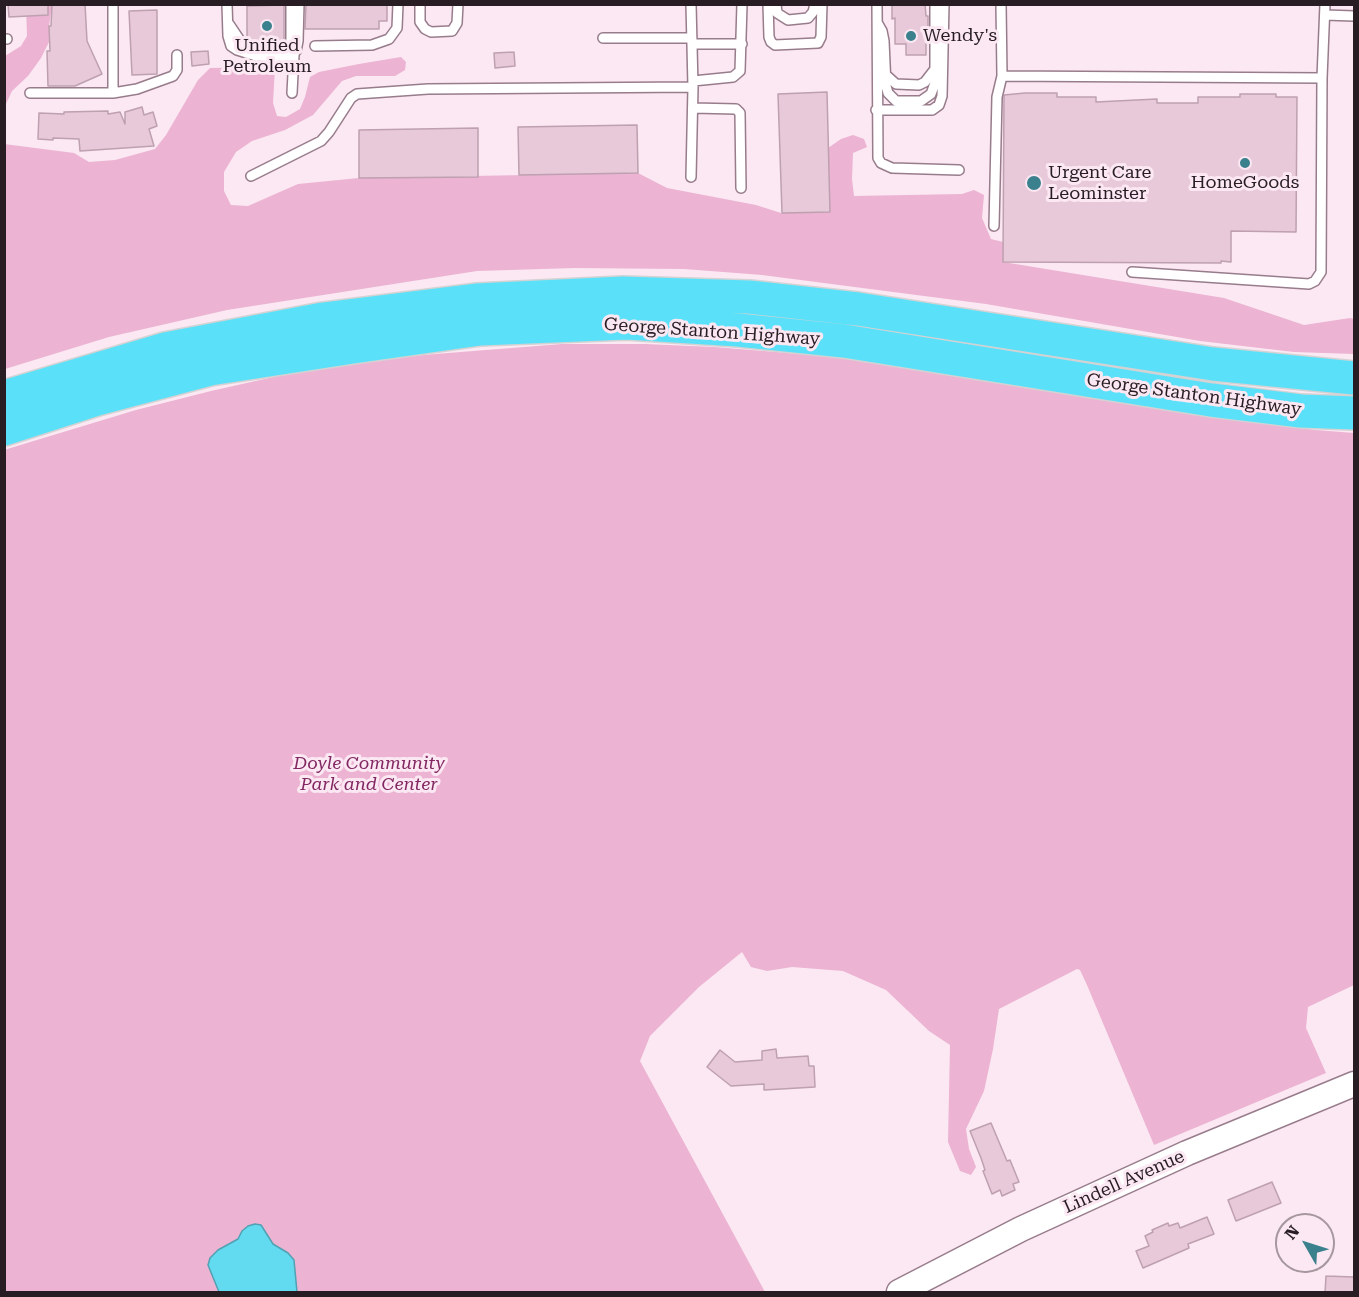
<!DOCTYPE html>
<style>
body{margin:0}
#map{position:relative;width:1359px;height:1297px;overflow:hidden;background:#fbe8f2;font-family:"Roboto Serif",serif}
canvas{display:block}
.frame{position:absolute;inset:0;border:6px solid #281d23;pointer-events:none}
.north{position:absolute;left:1275px;top:1213px;width:60px;height:60px;box-sizing:border-box;background:#fbe8f2;border:2px solid #a7979f;border-radius:50%;rotate:309deg;font-size:16px;font-weight:700;line-height:24px;text-align:center;color:#281d23}
.north::after{content:'';display:block;margin:auto;width:21px;height:27px;background:#3b808d;clip-path:polygon(50% 0,100% 100%,50% 72%,0 100%)}
</style>
<div id="map">
<canvas width="1359" height="1297"></canvas>
<div class="frame"></div>
<div class="north">N</div>
</div>
<script>
const ctx = document.querySelector('canvas').getContext('2d');
ctx.lineJoin = 'round';
function fill(path, color) {
  ctx.fillStyle = color;
  ctx.fill(path, 'evenodd');
}
function shape(rows) {
  const path = new Path2D();
  for (const r of rows) {
    path.moveTo(r[0], r[1]);
    for (let i = 2; i < r.length; i += 2) path.lineTo(r[i], r[i + 1]);
  }
  return path;
}
function trace(path, color, width, dash) {
  ctx.strokeStyle = color;
  ctx.lineWidth = width;
  ctx.lineCap = dash ? 'butt' : 'round';
  ctx.setLineDash(dash || []);
  ctx.stroke(path);
}
function label(font, color, halo, rows, align = 'center') {
  ctx.font = font + ' "Roboto Serif",serif';
  ctx.lineWidth = 6;
  ctx.setLineDash([]);
  ctx.textBaseline = 'middle';
  ctx.strokeStyle = halo;
  ctx.fillStyle = color;
  for (const [text, x, y, turn = 0] of rows) {
    ctx.save();
    ctx.translate(x, y);
    ctx.rotate((+turn || 0) * Math.PI / 180);
    ctx.textAlign = isNaN(turn) ? turn : align;
    if (halo) ctx.strokeText(text, 0, 0);
    ctx.fillText(text, 0, 0);
    ctx.restore();
  }
}
const green = shape([
 [26,5,52,5,49,26,50,40,41,58,28,76,12,91,5,106,5,56,21,46,27,36],
 [401,57,406,62,405,70,395,76,356,76,342,81,313,115,285,130,252,141,236,152,224,172,224,191,231,205,248,206,298,184,359,178,638,173,667,188,756,205,781,213,829,212,828,148,841,139,853,135,864,139,867,147,853,153,852,179,854,196,962,194,974,190,984,195,982,218,991,239,1003,242,1003,262,1224,298,1304,325,1350,318,1354,319,1354,354,1294,352,1200,341,986,304,762,275,684,269,575,268,477,271,227,310,109,337,5,369,4,144,74,153,89,162,115,160,155,149,166,135,198,80,210,68,275,67,273,103,277,116,286,117,300,109,305,97,310,77,319,72,359,64],
 [562,344,645,344,714,347,876,360,1228,419,1316,430,1354,433,1354,985,1308,1007,1306,1028,1326,1073,1154,1145,1087,985,1080,970,1077,969,999,1009,993,1049,984,1091,966,1129,969,1149,976,1167,971,1175,960,1171,948,1142,950,1045,929,1031,886,990,843,971,792,967,767,971,751,967,742,952,699,987,650,1036,640,1061,765,1292,5,1292,4,450,136,410,211,391,309,369,385,358]
]);
const water = shape([
 [255,1224,261,1225,273,1244,288,1253,294,1260,297,1292,219,1292,208,1265,210,1258,218,1250,238,1239,242,1231,248,1226,255,1224]
]);
const building = shape([
 [8,4,48,4,48,15,9,17,8,4],
 [52,4,85,4,87,41,102,74,75,86,48,86,47,51,50,51,49,26,51,26,52,4],
 [387,4,387,21,379,21,379,29,305,29,306,5,387,4],
 [892,4,925,4,926,16,928,16,928,28,926,28,926,55,906,55,906,44,895,44,895,18,892,19,892,4],
 [284,5,284,43,258,43,247,38,247,6,284,5],
 [157,10,157,74,132,75,129,11,157,10],
 [208,51,209,64,192,66,191,52,208,51],
 [514,52,515,66,495,68,494,53,514,52],
 [827,92,830,212,782,213,778,94,827,92],
 [1025,93,1057,93,1057,97,1096,97,1096,102,1157,99,1157,103,1198,103,1198,97,1240,97,1240,94,1276,94,1276,97,1297,97,1296,232,1231,231,1231,262,1221,261,1221,263,1003,262,1004,95,1025,93],
 [142,107,144,115,153,112,157,126,149,129,154,146,80,151,79,139,53,138,53,140,38,139,39,113,64,114,64,112,108,111,108,114,120,112,125,124,125,112,142,107],
 [637,125,638,173,519,175,518,127,637,125],
 [478,128,478,177,359,178,359,130,478,128],
 [776,1049,777,1058,808,1056,809,1066,814,1066,815,1087,764,1090,764,1084,731,1086,707,1067,720,1050,735,1062,762,1060,762,1051,776,1049],
 [991,1123,1007,1161,1010,1160,1019,1182,1013,1184,1015,1190,1002,1196,1000,1190,992,1194,983,1171,985,1170,981,1158,970,1131,991,1123],
 [1272,1182,1281,1203,1236,1221,1228,1200,1272,1182],
 [1207,1217,1214,1234,1188,1244,1189,1248,1143,1268,1136,1251,1149,1246,1145,1236,1153,1232,1152,1230,1168,1223,1169,1226,1178,1223,1180,1228,1207,1217],
 [1326,1276,1354,1277,1354,1293,1325,1293,1326,1276]
]);
const service = shape([
 [113,4,113,93],
 [227,4,228,36,231,46,237,50,256,56,289,58,296,51,298,41,299,4],
 [420,4,420,22,425,29,431,32,452,31,457,23,458,4],
 [768,4,769,37,771,42,775,45,818,43,821,37,822,4],
 [776,4,777,13,788,20,808,18,813,12,815,4],
 [877,4,878,158,881,163,892,168,959,170],
 [1001,4,1002,76,1322,78,1325,4],
 [1325,15,1354,16],
 [229,24,241,42,247,47,257,50,285,50,290,47,291,42,291,4],
 [878,24,882,31,884,41,886,86,888,93,896,101,921,101,931,94,935,83,935,4],
 [603,38,692,38],
 [4,39,7,39],
 [692,44,742,44],
 [315,46,372,45,389,39,397,28,398,4],
 [886,75,896,84,919,85,925,82,935,69],
 [693,81,733,77,740,71,742,4],
 [30,93,113,93,137,89,173,76,177,70,177,55],
 [292,93,294,55],
 [693,108,736,109,740,113,741,188],
 [876,110,932,110,939,105,942,96,944,4],
 [251,176,321,141,329,132,351,98,357,94,428,89,693,87,691,4],
 [691,177,693,87],
 [994,226,997,97,1002,76],
 [1132,272,1309,284,1315,281,1321,272,1322,78]
]);
const tertiary = shape([
 [899,1292,1021,1229,1187,1153,1354,1084]
]);
const motorway = shape([
 [4,397,165,349,323,319,476,300,623,293,749,297,858,309,1213,364,1354,378],
 [4,429,97,399,210,369,353,347,480,329,627,323,738,330,844,341,1211,400,1301,411,1354,413]
]);
const markers = [
 [267,26,6,"#3b808d"],
 [911,36,6,"#3b808d"],
 [1245,163,6,"#3b808d"],
 [1034,183,8,"#3b808d"]
];
const poiNames = [
 ["Wendy's",923,36],
 ["Unified",267,46,"center"],
 ["Petroleum",267,67,"center"],
 ["Urgent Care",1048,173],
 ["Leominster",1048,194],
 ["HomeGoods",1245,183,"center"]
];
const streetNames = [
 ["George Stanton Highway",712,332,4],
 ["George Stanton Highway",1194,395,8],
 ["Lindell Avenue",1124,1182,-24]
];
const parkNames = [
 ["Doyle Community",369,764],
 ["Park and Center",369,785]
];
fill(green, '#ecb3d3');
fill(water, '#62daef');
trace(water, '#51a1b2', 1.5);
fill(building, '#e8c9d9');
trace(building, '#bea0b0', 1.5);
trace(service, '#987c8b', 12);
trace(tertiary, '#987c8b', 27);
trace(motorway, '#d4d2d3', 36);
trace(service, '#fff', 9);
trace(tertiary, '#fff', 24);
trace(motorway, '#5ae1f9', 33);
for (const [x, y, r, color] of markers) {
  const dot = new Path2D();
  dot.arc(x, y, r, 0, 2 * Math.PI);
  ctx.fillStyle = color;
  ctx.fill(dot);
  trace(dot, '#fbe8f2', 2);
}
label('18px', '#281d23', '#fbe8f2', poiNames, 'left');
label('18px', '#281d23', '#fbe8f2', streetNames);
label('italic 18px', '#822762', '#fbe8f2', parkNames);
</script>
